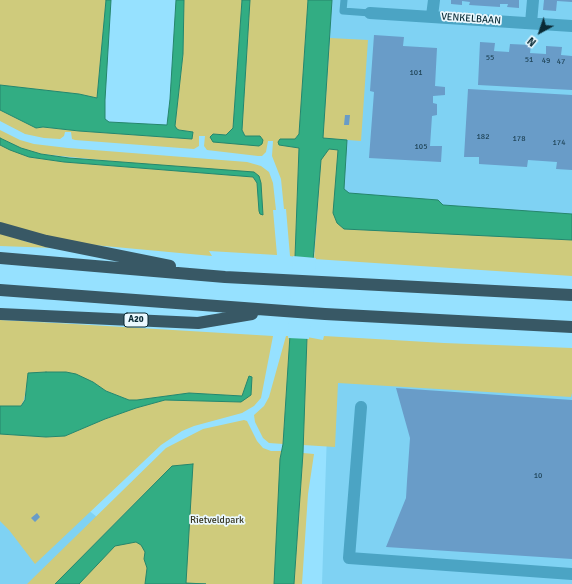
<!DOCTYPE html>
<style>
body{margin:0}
#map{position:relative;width:572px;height:584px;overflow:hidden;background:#96e1ff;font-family:Signika,sans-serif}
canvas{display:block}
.north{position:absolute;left:520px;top:12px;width:40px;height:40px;-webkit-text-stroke:3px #eaf8fe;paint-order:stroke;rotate:220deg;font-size:11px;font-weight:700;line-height:16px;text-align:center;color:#092a35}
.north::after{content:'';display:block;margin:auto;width:14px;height:18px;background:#092a35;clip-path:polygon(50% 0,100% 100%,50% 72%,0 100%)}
</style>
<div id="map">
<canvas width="572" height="584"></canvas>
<div class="north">N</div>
</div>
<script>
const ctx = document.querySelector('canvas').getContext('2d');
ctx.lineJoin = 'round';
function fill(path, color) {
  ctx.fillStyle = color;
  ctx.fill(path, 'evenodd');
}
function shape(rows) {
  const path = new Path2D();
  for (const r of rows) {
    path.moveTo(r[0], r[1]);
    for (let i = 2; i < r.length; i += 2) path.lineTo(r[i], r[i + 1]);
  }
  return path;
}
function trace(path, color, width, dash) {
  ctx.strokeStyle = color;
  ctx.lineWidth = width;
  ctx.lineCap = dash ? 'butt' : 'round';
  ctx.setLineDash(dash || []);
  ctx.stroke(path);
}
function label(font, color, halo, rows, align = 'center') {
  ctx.font = font + ' Signika,sans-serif';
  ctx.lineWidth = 3.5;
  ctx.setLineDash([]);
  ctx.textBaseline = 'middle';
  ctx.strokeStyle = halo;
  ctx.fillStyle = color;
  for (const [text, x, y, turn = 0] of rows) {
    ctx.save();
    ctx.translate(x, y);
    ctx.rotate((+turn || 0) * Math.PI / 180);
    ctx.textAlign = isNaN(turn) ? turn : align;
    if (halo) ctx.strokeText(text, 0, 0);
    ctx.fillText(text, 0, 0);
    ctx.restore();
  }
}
const built = shape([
 [318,0,572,0,572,274,301,251],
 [329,372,572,377,572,584,322,584],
 [0,495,78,502,116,532,64,584,0,584]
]);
const green = shape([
 [0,0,106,0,97,98,79,94,0,85],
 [184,0,242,0,233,129,226,135,213,134,210,137,245,136,242,130,250,0,308,0,299,134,295,139,280,139,279,145,299,148,295,257,290,256,286,209,284,209,281,179,272,156,273,141,268,141,266,152,262,156,258,156,207,150,204,146,205,136,199,136,199,146,194,149,75,140,72,139,71,132,65,132,64,136,60,139,44,138,25,134,0,121,0,110,36,128,43,127,79,131,192,139,193,132,179,130,177,129,175,126,183,54],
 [330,38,368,40,361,141,323,138],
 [0,130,20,140,34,144,68,148,247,162,261,166,269,172,273,183,276,210,273,210,277,255,209,251,212,256,72,243,0,224,0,145,29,157,64,162,253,177,257,183,259,211,259,176,41,154,21,148,0,138],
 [329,148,338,150,337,170,344,229,572,240,572,276,314,259,321,159],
 [0,231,27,242,55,248,0,246],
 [0,320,73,324,273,336,261,398,254,406,242,413,194,426,182,431,161,445,35,564,9,530,0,521,0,434,46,437,65,436,105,419,136,408,165,400,241,402,252,377,249,376,243,396,189,393,137,400,129,400,106,391,93,382,29,373,24,400,21,406,0,406],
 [286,336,290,336,283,444,269,443,263,438,255,422,254,415,264,406,269,397],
 [324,336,444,343,572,348,572,393,571,397,338,383,335,447,303,445,307,337,323,340],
 [244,420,247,421,257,441,263,448,271,451,281,451,277,584,64,584,172,466,55,584,27,584,166,448,203,429],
 [303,453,314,454,308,494,302,584,294,584]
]);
const water = shape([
 [106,0,111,0,105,100,105,119,109,122,167,125,170,99,176,0,184,0,183,54,175,126,177,129,179,130,193,132,192,139,79,131,43,127,36,128,0,110,0,85,79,94,97,98,106,0],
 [242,0,250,0,242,130,245,136,260,136,263,140,262,144,259,146,213,142,210,137,213,134,226,135,233,128,242,0],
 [308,0,332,0,323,138,347,140,344,189,349,193,438,200,443,205,572,214,572,240,344,229,337,223,333,213,338,150,329,149,321,160,307,337,303,453,294,584,274,584,280,459,283,444,295,257,299,148,279,145,278,142,280,139,295,139,299,134,308,0],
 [0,138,21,148,41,154,69,158,254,172,259,176,261,183,263,215,260,214,259,211,257,183,253,177,64,162,29,157,10,150,0,145,0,138],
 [46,372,66,372,76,374,93,382,106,391,129,400,137,400,189,393,242,396,249,376,252,377,251,395,241,402,165,400,136,408,105,419,65,436,46,437,0,434,0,406,21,406,25,400,28,373,46,372],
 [193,464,186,583,206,584,145,584,147,568,144,559,145,552,141,545,136,542,115,546,79,584,55,584,172,466,193,464]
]);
const pier = shape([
 [293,256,316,258,309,339,288,338]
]);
const building = shape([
 [451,0,519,0,519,8,507,7,508,4,500,4,500,7,469,5,470,2,462,1,462,5,451,4],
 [544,0,572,0,572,2,557,1,556,11,543,10],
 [374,35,404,37,403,46,437,48,435,86,445,87,445,95,433,96,433,103,437,104,437,115,432,116,430,146,442,146,441,162,369,158,374,92,370,91],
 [480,42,495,43,494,51,509,52,510,44,531,45,530,53,546,54,546,46,562,47,561,55,572,56,572,90,478,85],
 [468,89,572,95,572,170,556,169,557,162,528,160,527,167,479,164,479,157,464,157],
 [345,115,350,115,349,125,344,125],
 [396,388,572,400,572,559,386,547,406,498,407,481,410,438],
 [37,513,40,517,35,522,31,518]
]);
const lane = shape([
 [344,0,343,11,370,13]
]);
const street = shape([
 [370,13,572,26],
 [432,16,434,0],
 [531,23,533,0],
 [361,407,349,558,572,574]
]);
const highway = shape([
 [0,228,46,241,170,266],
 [0,258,225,277,572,295],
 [0,290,325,314,572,327],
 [0,314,198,323,252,314]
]);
const numberNames = [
 ["55",490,58],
 ["51",529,60],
 ["49",546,61],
 ["47",561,62],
 ["101",416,73],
 ["182",483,137],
 ["178",519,139],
 ["174",559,143],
 ["105",421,147],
 ["10",538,476]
];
const shields = [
 [136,320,24]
];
const shieldNames = [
 ["A20",136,320]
];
const streetNames = [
 ["VENKELBAAN",471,19,4]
];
const parkNames = [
 ["Rietveldpark",217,520]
];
fill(built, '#7fd2f3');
fill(green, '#cfcb7c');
fill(water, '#32ad83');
trace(water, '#26866c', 1);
fill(pier, '#96e1ff');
fill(building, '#699cc8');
trace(lane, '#4ba4c4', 7);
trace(street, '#4ba4c4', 12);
trace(highway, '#385865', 12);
label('8px', '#21465a', null, numberNames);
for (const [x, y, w] of shields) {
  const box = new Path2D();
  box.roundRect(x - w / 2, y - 7, w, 14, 3);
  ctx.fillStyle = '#eaf8fe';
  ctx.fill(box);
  trace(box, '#092a35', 1);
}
label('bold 9px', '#092a35', null, shieldNames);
label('10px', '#092a35', '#eaf8fe', streetNames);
label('10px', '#36341e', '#eaf8fe', parkNames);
</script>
